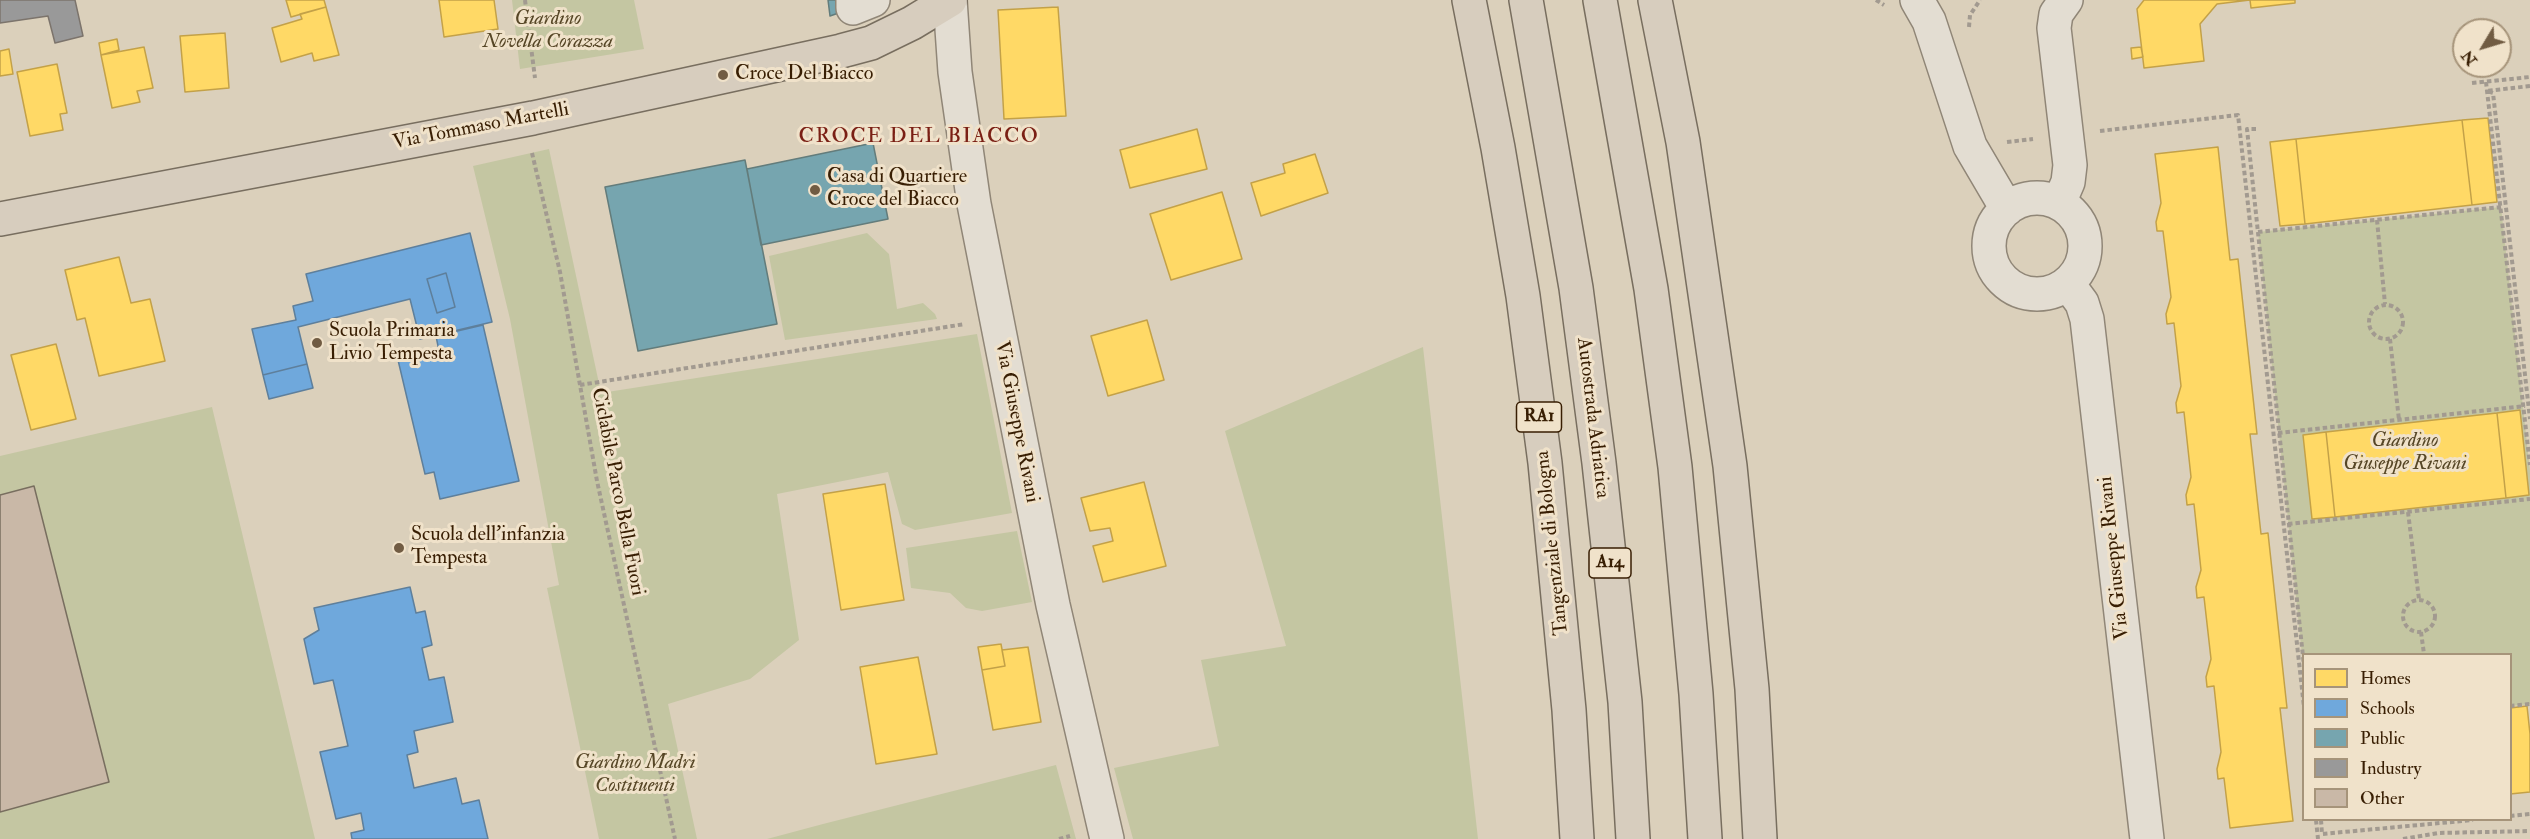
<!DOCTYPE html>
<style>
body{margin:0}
#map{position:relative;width:2530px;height:839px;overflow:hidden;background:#dbd0bb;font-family:"IM FELL Double Pica",serif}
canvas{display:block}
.legend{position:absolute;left:2302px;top:653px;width:210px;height:168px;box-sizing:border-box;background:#f0e2ca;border:2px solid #a6947a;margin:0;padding:8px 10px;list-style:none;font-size:18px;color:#381e03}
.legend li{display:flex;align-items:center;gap:12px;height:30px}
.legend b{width:30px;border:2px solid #a6947a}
.north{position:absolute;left:2452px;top:18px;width:60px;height:60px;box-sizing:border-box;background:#f0e2ca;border:2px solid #a6947a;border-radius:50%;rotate:232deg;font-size:16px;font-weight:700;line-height:24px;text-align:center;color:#381e03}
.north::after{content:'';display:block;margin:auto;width:21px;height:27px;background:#715c43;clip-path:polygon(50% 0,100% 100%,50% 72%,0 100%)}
</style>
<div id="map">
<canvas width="2530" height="839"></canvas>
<ul class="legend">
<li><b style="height:16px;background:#ffd966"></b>Homes</li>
<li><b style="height:16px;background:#6fa8dc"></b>Schools</li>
<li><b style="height:16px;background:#76a5af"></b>Public</li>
<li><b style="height:16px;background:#999"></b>Industry</li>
<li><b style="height:16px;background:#c9b8a7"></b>Other</li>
</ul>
<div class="north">N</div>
</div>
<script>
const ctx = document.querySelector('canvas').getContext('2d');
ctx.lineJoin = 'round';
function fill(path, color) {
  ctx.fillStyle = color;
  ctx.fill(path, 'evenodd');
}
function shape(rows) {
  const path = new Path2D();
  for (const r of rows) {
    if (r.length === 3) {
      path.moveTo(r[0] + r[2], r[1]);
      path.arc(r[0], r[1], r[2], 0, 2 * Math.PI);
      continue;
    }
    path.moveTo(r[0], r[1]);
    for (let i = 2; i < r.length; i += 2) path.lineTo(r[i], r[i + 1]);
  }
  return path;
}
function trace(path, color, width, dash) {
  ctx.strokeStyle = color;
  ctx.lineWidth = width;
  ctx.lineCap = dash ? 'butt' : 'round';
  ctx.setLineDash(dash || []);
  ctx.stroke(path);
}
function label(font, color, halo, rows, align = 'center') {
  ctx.font = font + ' "IM FELL Double Pica",serif';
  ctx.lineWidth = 6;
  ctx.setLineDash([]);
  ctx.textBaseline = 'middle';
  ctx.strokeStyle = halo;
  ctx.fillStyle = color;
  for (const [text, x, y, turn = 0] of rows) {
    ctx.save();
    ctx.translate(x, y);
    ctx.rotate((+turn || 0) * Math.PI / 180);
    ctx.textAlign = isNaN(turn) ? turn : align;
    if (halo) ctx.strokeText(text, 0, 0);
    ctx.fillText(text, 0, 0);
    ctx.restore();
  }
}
const green = shape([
 [512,0,634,0,644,49,520,69],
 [549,149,601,393,977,334,1012,513,915,530,902,524,888,472,777,494,799,640,750,679,668,704,697,839,599,839,547,588,559,585,510,319,473,166],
 [2501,207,2530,471,2530,704,2511,706,2510,654,2304,654,2303,664,2258,232],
 [867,233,889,254,897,309,923,303,935,314,937,319,785,340,769,256],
 [1423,347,1478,839,1133,839,1114,768,1219,746,1201,660,1286,646,1225,431],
 [212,407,315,839,0,839,0,456],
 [1017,531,1032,602,982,611,966,608,950,593,911,588,906,548],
 [1056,765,1076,839,767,839,823,824]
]);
const homes = shape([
 [286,0,324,0,326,7,291,17,286,0],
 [439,0,494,0,498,29,444,37,439,0],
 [2144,0,2250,0,2217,4,2200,24,2204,61,2144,68,2137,9,2144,0],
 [2250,0,2295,0,2295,3,2251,8,2250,0],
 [326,7,339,55,314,61,312,53,281,62,272,28,302,19,300,14,326,7],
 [1058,7,1066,116,1004,119,998,10,1058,7],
 [225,33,229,88,185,92,180,36,225,33],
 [117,39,119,50,101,55,99,43,117,39],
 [144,47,153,88,137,91,140,102,112,108,101,55,144,47],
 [2141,47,2143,57,2132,59,2131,48,2141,47],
 [9,49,13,74,0,76,0,51,9,49],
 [57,64,67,113,60,114,63,130,30,136,17,72,57,64],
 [2488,118,2497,202,2472,205,2462,120,2488,118],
 [2462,120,2472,205,2305,224,2296,139,2462,120],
 [1197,129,1207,169,1130,188,1120,150,1197,129],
 [2296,139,2305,224,2280,226,2270,142,2296,139],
 [2218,147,2230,260,2238,259,2257,434,2250,434,2261,534,2268,533,2287,708,2280,708,2293,821,2230,828,2224,778,2218,779,2217,769,2221,752,2214,686,2207,687,2206,677,2211,659,2204,597,2197,598,2196,587,2201,570,2194,504,2187,505,2186,495,2191,477,2184,412,2177,413,2176,403,2181,386,2174,323,2167,324,2166,314,2171,297,2163,231,2157,231,2156,222,2161,203,2155,154,2218,147],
 [1315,154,1328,193,1261,216,1251,183,1285,173,1283,164,1315,154],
 [1222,192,1242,259,1171,280,1150,214,1222,192],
 [119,257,131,303,150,299,165,361,99,376,85,318,77,320,65,270,119,257],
 [1147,320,1164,380,1108,396,1091,336,1147,320],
 [56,344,76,419,31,430,11,355,56,344],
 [2520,410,2529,495,2506,498,2497,413,2520,410],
 [2497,413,2506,498,2335,517,2326,432,2497,413],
 [2326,432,2335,517,2312,519,2303,435,2326,432],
 [1144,482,1166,566,1103,582,1093,546,1113,541,1110,528,1090,531,1081,498,1144,482],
 [885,484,904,600,841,610,823,494,885,484],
 [1001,644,1005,666,982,670,978,647,1001,644],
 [1028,647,1041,722,993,730,982,670,1005,666,1002,650,1028,647],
 [918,657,937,754,876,764,860,667,918,657],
 [2527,706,2530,734,2530,792,2510,794,2510,708,2527,706]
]);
const schools = shape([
 [470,233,492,322,420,339,410,299,298,327,307,364,263,375,252,329,296,320,293,306,313,301,306,274,470,233],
 [446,273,455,307,437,313,427,279,446,273],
 [446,273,455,307,437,313,427,279,446,273],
 [483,325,519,481,440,499,434,472,425,474,398,360,439,351,436,336,483,325],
 [307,364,313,388,269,399,263,375,307,364],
 [410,587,416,613,425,611,432,645,422,648,429,680,444,677,453,722,414,731,418,752,407,755,414,788,456,778,462,804,479,800,488,839,352,839,351,833,364,830,361,813,336,819,320,752,348,746,333,680,314,684,304,639,319,630,314,608,410,587]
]);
const public = shape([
 [828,0,853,0,853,8,830,16,828,0],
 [873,143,888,219,761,245,747,169,873,143],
 [745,160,777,324,638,351,605,187,745,160]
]);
const industry = shape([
 [0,0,75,0,83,36,55,43,48,16,0,23,0,0]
]);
const building = shape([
 [34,486,109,782,0,812,0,495,34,486]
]);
const path = shape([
 [525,0,535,78],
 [1876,0,1884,5],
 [1969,27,1970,15,1980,0],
 [2486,82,2530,465],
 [2472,83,2530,77],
 [2530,86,2487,91,2493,93,2530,419],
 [2256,129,2247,129,2304,666],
 [2100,131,2238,115,2304,707],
 [2007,142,2033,139],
 [532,153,560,272,597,481,675,839],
 [2377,220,2385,304],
 [2258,232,2501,207],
 [2386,322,17],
 [2390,339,2399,420],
 [580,385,965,324],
 [2278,433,2525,406],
 [2408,512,2419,599],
 [2288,524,2530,499],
 [2419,616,16],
 [2421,632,2424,654],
 [2510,706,2530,704],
 [2510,816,2530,814],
 [2316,820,2318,839],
 [2321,820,2322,834,2473,820],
 [1059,839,1070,836],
 [2403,839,2438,833,2530,831]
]);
const minor = shape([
 [853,0,853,8,873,0],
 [950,0,955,72,974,204,1053,605,1107,839],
 [1917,0,1929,21,1970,146,2007,209],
 [2037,246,48],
 [2059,203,2068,182,2070,165,2054,28,2056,14,2066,0],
 [2068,284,2082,303,2087,319,2147,839]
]);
const major = shape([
 [0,219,533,118,841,51,871,43,912,23,950,0]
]);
const highway = shape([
 [1469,0,1498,148,1523,296,1545,463,1569,710,1577,839],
 [1526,0,1576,288,1599,463,1625,702,1633,839],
 [1600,0,1651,289,1675,467,1696,694,1705,839],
 [1655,0,1683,142,1730,466,1752,689,1760,839]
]);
const markers = [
 [723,75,6,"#715c43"],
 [815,190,6,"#715c43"],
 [317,343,6,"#715c43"],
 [399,548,6,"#715c43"]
];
const shields = [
 [1539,417,45],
 [1610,563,42]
];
const shieldNames = [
 ["RA1",1539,417],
 ["A14",1610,563]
];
const parkNames = [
 ["Giardino",548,20],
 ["Novella Corazza",548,43],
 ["Giardino",2405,442],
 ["Giuseppe Rivani",2405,465],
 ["Giardino Madri",635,764],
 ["Costituenti",635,787]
];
const poiNames = [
 ["Croce Del Biacco",735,75],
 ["Casa di Quartiere",827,178],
 ["Croce del Biacco",827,201],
 ["Scuola Primaria",329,332],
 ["Livio Tempesta",329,355],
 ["Scuola dell'infanzia",411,536],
 ["Tempesta",411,559]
];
const streetNames = [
 ["Via Tommaso Martelli",481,127,-11],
 ["Autostrada Adriatica",1592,418,83],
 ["Via Giuseppe Rivani",1016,422,79],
 ["Ciclabile Parco Bella Fuori",617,492,79],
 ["Tangenziale di Bologna",1553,543,-96],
 ["Via Giuseppe Rivani",2115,558,-96]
];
const neighbourhoodNames = [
 ["CROCE DEL BIACCO",919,137]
];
fill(green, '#c4c6a2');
fill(homes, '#ffd966');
trace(homes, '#c3a148', 1.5);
fill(schools, '#6fa8dc');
trace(schools, '#5e7f9b', 1.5);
fill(public, '#76a5af');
trace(public, '#637c7b', 1.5);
fill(industry, '#999');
trace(industry, '#7c746c', 1.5);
fill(building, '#c9b8a7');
trace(building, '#786e5f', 1.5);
trace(minor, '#908677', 36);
trace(major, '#786e5f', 36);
trace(highway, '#786e5f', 36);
trace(path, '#a29a90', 4, [4.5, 3]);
trace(minor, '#e3ddd2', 33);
trace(major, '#d7cdbe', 33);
trace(highway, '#d7cdbe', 33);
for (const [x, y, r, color] of markers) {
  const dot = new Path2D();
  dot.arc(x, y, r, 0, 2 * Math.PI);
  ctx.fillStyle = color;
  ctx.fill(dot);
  trace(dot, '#f0e2ca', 2);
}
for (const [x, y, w] of shields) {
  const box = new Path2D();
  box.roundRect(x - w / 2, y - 15, w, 30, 4.5);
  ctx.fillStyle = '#f0e2ca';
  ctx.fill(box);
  trace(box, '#381e03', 1.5);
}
label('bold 18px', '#381e03', null, shieldNames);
label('italic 20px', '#564626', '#f0e2ca', parkNames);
label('20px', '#381e03', '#f0e2ca', poiNames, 'left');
label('20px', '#381e03', '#f0e2ca', streetNames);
ctx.letterSpacing = '1.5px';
label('21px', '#7a1f14', '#f0e2ca', neighbourhoodNames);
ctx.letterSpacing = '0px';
</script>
